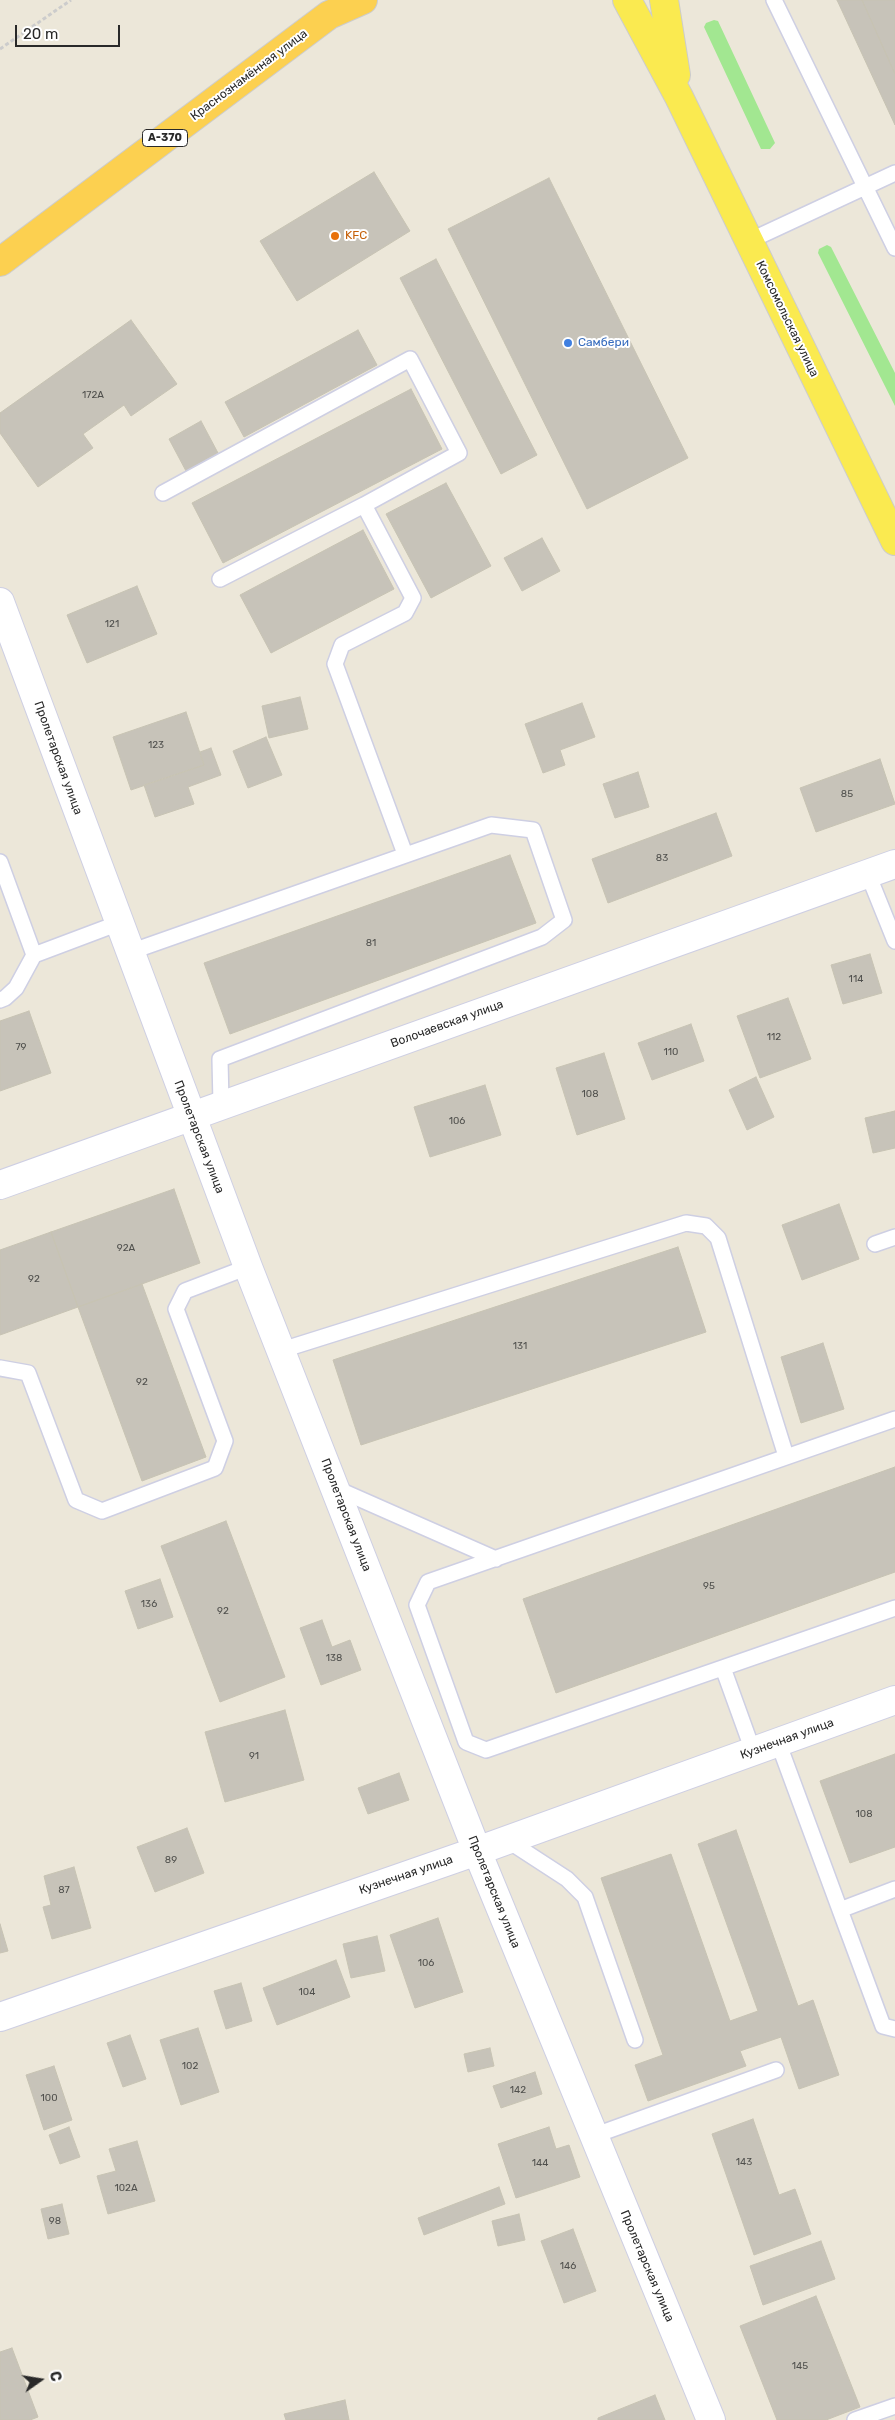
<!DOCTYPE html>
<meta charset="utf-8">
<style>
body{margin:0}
#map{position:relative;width:895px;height:2420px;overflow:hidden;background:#ece7d9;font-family:Rubik,sans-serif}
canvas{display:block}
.north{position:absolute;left:15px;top:2355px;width:50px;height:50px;-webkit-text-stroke:4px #fff;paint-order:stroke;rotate:77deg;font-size:14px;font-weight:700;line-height:20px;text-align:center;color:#292929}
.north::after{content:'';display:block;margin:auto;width:18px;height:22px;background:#292929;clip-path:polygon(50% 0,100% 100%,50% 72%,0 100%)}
.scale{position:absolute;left:15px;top:25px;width:105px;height:22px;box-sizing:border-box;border:2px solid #292929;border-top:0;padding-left:6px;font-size:15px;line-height:18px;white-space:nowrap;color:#292929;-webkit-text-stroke:4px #fff;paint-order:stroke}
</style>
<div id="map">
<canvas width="895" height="2420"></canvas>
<div class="north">С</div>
<div class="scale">20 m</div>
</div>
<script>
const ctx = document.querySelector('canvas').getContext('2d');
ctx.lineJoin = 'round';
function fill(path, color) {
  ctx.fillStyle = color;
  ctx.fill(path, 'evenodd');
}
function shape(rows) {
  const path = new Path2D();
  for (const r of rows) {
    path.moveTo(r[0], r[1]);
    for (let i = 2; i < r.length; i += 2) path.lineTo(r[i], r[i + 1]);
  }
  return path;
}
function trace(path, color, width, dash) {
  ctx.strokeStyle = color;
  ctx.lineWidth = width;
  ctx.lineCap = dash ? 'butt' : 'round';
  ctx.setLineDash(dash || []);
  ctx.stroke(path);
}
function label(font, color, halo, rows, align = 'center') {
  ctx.font = font + ' Rubik,sans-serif';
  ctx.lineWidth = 4;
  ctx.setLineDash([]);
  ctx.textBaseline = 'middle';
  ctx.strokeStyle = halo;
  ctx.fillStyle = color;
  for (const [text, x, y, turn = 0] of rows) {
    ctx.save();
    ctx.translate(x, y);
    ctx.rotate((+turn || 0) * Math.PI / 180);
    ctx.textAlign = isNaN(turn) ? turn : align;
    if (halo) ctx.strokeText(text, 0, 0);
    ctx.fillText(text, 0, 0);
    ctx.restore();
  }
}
const green = shape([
 [714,20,718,21,775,143,770,149,761,149,704,27,706,23],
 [827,245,831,247,895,373,895,406,818,253,819,249]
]);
const building = shape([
 [837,0,862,0,895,74,895,125,837,0],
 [862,0,895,0,895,74,862,0],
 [374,172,410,231,297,301,260,241,374,172],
 [549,178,688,458,587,509,448,229,549,178],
 [436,259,537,455,501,474,400,278,436,259],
 [131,320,177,384,131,416,124,405,83,434,93,448,38,487,0,433,0,413,131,320],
 [358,330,377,365,244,437,225,402,358,330],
 [411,389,442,449,223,563,192,503,411,389],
 [201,421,218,453,186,471,169,439,201,421],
 [446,483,491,566,431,598,386,514,446,483],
 [363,530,394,589,271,653,240,595,363,530],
 [542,538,560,571,522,591,504,558,542,538],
 [137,586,157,634,87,663,67,615,137,586],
 [300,697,308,729,269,738,262,706,300,697],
 [582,703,595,737,560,750,565,765,543,773,525,724,582,703],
 [186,712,204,765,131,790,113,737,186,712],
 [266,737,282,775,248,788,233,751,266,737],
 [211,748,221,775,188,787,194,804,155,817,144,785,204,765,200,752,211,748],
 [880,759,895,804,816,832,800,788,880,759],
 [638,772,649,807,615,818,603,784,638,772],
 [716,813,732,856,608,903,592,859,716,813],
 [510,855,536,923,230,1034,204,963,510,855],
 [870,954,882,993,843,1004,831,965,870,954],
 [788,998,811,1059,760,1078,737,1016,788,998],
 [29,1011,51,1073,0,1091,0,1021,29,1011],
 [691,1024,704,1061,652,1080,638,1043,691,1024],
 [604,1053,625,1119,577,1135,556,1068,604,1053],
 [756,1077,774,1117,747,1130,729,1090,756,1077],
 [485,1085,501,1135,430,1157,414,1107,485,1085],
 [895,1111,895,1148,873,1153,865,1118,895,1111],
 [174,1189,200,1263,78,1307,51,1232,174,1189],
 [839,1204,859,1259,802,1280,782,1225,839,1204],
 [51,1232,78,1307,0,1335,0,1250,51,1232],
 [678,1247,706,1332,361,1445,333,1360,678,1247],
 [142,1284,206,1457,142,1481,78,1307,142,1284],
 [823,1343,844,1409,801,1423,781,1357,823,1343],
 [895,1467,895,1572,556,1693,523,1599,895,1467],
 [226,1521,285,1677,220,1702,161,1546,226,1521],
 [160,1579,173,1617,138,1629,125,1591,160,1579],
 [322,1620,332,1647,350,1640,361,1670,321,1685,300,1628,322,1620],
 [285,1710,304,1780,225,1802,205,1732,285,1710],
 [895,1754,895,1847,850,1863,820,1781,895,1754],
 [399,1773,409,1800,368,1814,358,1788,399,1773],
 [187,1828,204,1873,155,1892,137,1847,187,1828],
 [736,1830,798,2006,813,2000,839,2075,799,2089,781,2037,740,2051,746,2066,648,2101,635,2065,663,2055,601,1878,671,1854,730,2021,758,2011,698,1844,736,1830],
 [74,1867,91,1928,52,1939,43,1907,51,1905,44,1876,74,1867],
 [438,1918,463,1992,415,2008,390,1935,438,1918],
 [0,1924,8,1951,0,1953,0,1924],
 [377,1936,385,1971,351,1978,343,1944,377,1936],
 [336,1960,350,1997,277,2025,263,1988,336,1960],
 [241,1983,252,2021,226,2029,214,1991,241,1983],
 [198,2028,219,2092,181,2105,160,2040,198,2028],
 [130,2035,146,2079,123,2087,107,2043,130,2035],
 [490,2048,494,2066,468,2072,464,2054,490,2048],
 [54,2066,72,2120,44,2130,26,2075,54,2066],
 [535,2072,542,2094,501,2108,493,2086,535,2072],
 [753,2119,779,2195,795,2189,811,2234,754,2255,712,2134,753,2119],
 [69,2127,80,2157,60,2164,49,2135,69,2127],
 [549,2127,556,2149,569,2145,580,2177,516,2198,498,2144,549,2127],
 [137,2141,155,2201,108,2214,97,2176,116,2171,109,2149,137,2141],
 [499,2187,505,2204,424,2235,418,2218,499,2187],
 [62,2204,69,2234,48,2239,41,2209,62,2204],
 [519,2214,525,2240,498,2246,492,2221,519,2214],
 [573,2229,596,2291,564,2303,541,2241,573,2229],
 [821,2241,835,2279,763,2305,750,2266,821,2241],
 [816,2296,860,2407,826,2420,777,2420,740,2326,816,2296],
 [12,2348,38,2417,30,2420,0,2420,0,2352,12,2348],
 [655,2395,665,2420,598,2420,598,2418,655,2395],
 [345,2400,349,2420,286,2420,284,2414,345,2400]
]);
const path = shape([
 [0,49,71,0]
]);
const service = shape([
 [774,0,895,248],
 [749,241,895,173],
 [163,493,410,359,459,453,364,505,220,579],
 [364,505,413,598,405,613,342,645,335,664,405,854],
 [0,862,34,955],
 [868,874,895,941],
 [130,952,491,825,533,830,564,920,542,937,220,1059,221,1104],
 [0,1000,5,998,16,988,34,955,119,923],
 [875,1244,895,1237],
 [282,1350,686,1223,706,1226,718,1238,786,1456],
 [0,1368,28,1373,76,1500,102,1511,215,1468,225,1441,176,1309,185,1291,248,1267],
 [895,1419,428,1582,417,1605,466,1742,486,1750,895,1608],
 [335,1488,496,1559],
 [723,1668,753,1751],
 [778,1742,840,1910],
 [507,1840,567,1879,585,1897,635,2040],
 [895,1889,840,1910,883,2026,895,2029],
 [593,2136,776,2070],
 [855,2420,895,2406]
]);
const minor = shape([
 [0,602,248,1267,477,1851,711,2420],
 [0,1185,895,864],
 [0,2017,477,1851,895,1700]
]);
const primary = shape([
 [627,0,679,97,895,541],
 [664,0,676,75]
]);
const trunk = shape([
 [0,262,329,15,363,0]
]);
const markers = [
 [335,236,5,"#e8710a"],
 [568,343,5,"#3f7fe0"]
];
const numberNames = [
 ["172А",93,395],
 ["121",112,624],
 ["123",156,745],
 ["85",847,794],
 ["83",662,858],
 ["81",371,943],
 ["114",856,979],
 ["112",774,1037],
 ["79",21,1047],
 ["110",671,1052],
 ["108",590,1094],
 ["106",457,1121],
 ["92А",126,1248],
 ["92",34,1279],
 ["131",520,1346],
 ["92",142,1382],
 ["95",709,1586],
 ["136",149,1604],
 ["92",223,1611],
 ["138",334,1658],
 ["91",254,1756],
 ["108",864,1814],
 ["89",171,1860],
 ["87",64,1890],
 ["106",426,1963],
 ["104",307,1992],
 ["102",190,2066],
 ["142",518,2090],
 ["100",49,2098],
 ["143",744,2162],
 ["144",540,2163],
 ["102А",126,2188],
 ["98",55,2221],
 ["146",568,2266],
 ["145",800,2366]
];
const shields = [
 [165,138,45]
];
const shieldNames = [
 ["А-370",165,138]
];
const streetNames = [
 ["Краснознамённая улица",249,75,-37],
 ["Комсомольская улица",787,319,64],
 ["Пролетарская улица",58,758,70],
 ["Волочаевская улица",447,1024,-20],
 ["Пролетарская улица",199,1137,69],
 ["Пролетарская улица",346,1515,69],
 ["Кузнечная улица",787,1739,-20],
 ["Кузнечная улица",406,1875,-19],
 ["Пролетарская улица",494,1892,68],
 ["Пролетарская улица",647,2266,67]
];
const foodNames = [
 ["KFC",345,236]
];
const shopNames = [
 ["Самбери",578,343]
];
fill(green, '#a2e791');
fill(building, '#c7c3b9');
trace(building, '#c7c3b3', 1);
trace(service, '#cecfe3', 18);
trace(minor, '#cecfe3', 30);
trace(primary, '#ccc', 30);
trace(trunk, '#ccc', 30);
trace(path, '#ccc', 3, [4, 2.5]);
trace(service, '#fff', 15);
trace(minor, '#fff', 28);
trace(primary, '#faea50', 28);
trace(trunk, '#fcd050', 28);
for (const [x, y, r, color] of markers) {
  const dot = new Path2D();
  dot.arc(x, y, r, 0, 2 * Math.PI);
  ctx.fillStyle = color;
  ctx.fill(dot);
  trace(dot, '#fff', 2);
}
label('10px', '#50504d', null, numberNames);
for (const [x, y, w] of shields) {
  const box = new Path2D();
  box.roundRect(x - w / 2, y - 8.5, w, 17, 4);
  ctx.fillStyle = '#fff';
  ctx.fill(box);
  trace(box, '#292929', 1);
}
label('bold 11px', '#292929', null, shieldNames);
label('12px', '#292929', '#fff', streetNames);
label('12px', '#c56008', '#fff', foodNames, 'left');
label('12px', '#366cbe', '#fff', shopNames, 'left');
</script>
